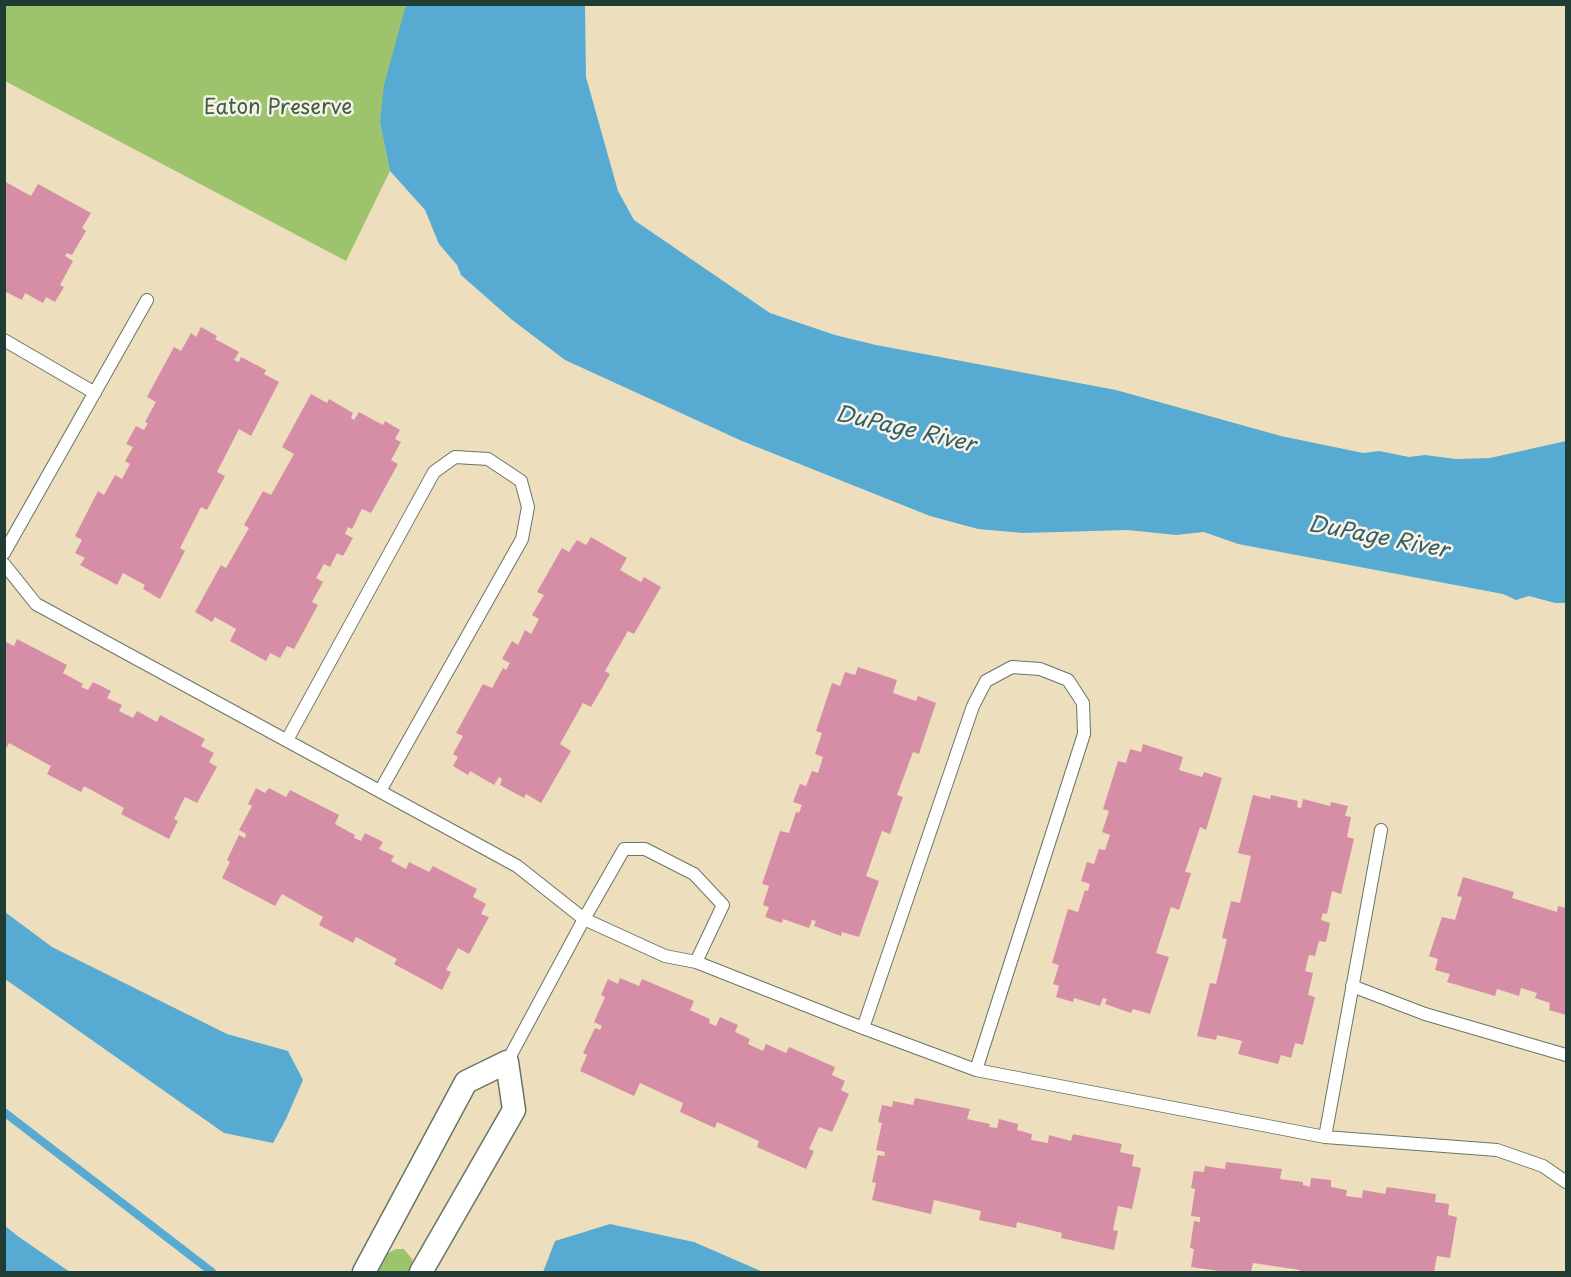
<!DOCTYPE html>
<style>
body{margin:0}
#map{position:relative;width:1571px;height:1277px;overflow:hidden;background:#eddfbe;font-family:"Playpen Sans",sans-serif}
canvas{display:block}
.frame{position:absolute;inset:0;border:6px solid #1f3d34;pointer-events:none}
</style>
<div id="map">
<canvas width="1571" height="1277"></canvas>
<div class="frame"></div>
</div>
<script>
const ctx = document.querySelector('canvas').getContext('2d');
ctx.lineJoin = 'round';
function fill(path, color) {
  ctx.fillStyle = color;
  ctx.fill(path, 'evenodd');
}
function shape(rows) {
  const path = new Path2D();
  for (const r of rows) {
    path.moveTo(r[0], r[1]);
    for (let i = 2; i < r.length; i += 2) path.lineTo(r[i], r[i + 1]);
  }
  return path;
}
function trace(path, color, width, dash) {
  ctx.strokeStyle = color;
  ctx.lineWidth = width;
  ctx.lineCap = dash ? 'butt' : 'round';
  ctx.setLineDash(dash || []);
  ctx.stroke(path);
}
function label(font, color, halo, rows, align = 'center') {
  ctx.font = font + ' "Playpen Sans",sans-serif';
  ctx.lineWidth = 5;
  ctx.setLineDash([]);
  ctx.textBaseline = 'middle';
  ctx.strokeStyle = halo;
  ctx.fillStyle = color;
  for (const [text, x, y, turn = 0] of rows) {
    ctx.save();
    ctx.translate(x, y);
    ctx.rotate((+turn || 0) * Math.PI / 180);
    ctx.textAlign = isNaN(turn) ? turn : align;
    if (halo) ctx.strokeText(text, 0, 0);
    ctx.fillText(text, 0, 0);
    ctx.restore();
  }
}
const green = shape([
 [4,5,406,5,380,123,390,171,346,261,5,81],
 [396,1249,404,1249,412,1259,413,1264,409,1272,378,1272,388,1253]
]);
const water = shape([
 [406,5,585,5,586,77,618,191,634,220,770,313,835,335,876,345,1116,390,1281,436,1363,453,1379,451,1409,457,1425,455,1456,459,1490,458,1566,441,1566,603,1555,603,1529,596,1516,600,1503,594,1238,544,1204,532,1176,535,1128,530,1023,533,978,529,930,516,742,441,565,360,511,319,461,275,457,265,439,244,425,210,390,171,380,123,384,85],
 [5,912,52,947,227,1034,288,1051,303,1080,286,1119,273,1143,224,1133,5,979],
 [610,1224,694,1242,763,1272,543,1272,555,1241],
 [4,1225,19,1237,70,1272,5,1272]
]);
const stream = shape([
 [4,1112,212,1272]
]);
const building = shape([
 [4,181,31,196,38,184,91,213,82,228,86,231,72,255,67,253,65,256,73,261,60,285,64,287,55,302,46,297,43,303,25,293,22,300,4,291],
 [201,327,217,336,215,339,239,352,234,360,239,362,241,357,266,370,264,374,279,382,251,436,239,429,217,472,225,476,207,510,201,507,180,548,185,551,160,599,143,589,145,585,123,573,117,585,80,565,85,558,75,553,82,540,75,536,98,491,104,495,115,475,122,479,130,464,125,461,133,447,126,444,136,426,144,430,148,423,145,422,156,402,147,397,174,347,181,351,191,333,196,337],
 [311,394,327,403,329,399,353,413,351,418,354,420,359,412,383,425,385,421,400,430,395,439,401,442,391,460,398,464,371,513,362,509,352,529,348,527,345,534,353,538,343,556,337,553,330,567,324,564,316,578,323,582,312,602,318,605,294,649,287,646,280,658,270,653,266,661,230,641,236,629,215,617,212,622,195,612,221,565,226,568,249,528,244,525,263,491,271,495,294,454,282,447],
 [591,537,627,558,620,570,641,582,644,577,661,587,634,634,628,631,605,671,610,674,591,707,583,703,560,744,571,751,541,803,526,794,524,798,500,785,502,779,499,777,494,785,470,771,468,775,453,766,458,757,453,754,463,736,456,733,483,684,492,688,503,668,506,670,510,663,502,659,512,641,518,645,525,630,531,634,539,619,532,615,544,595,537,592,562,548,569,552,577,540,586,545],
 [17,639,67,665,63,673,83,684,81,687,88,690,93,682,111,691,107,698,122,705,119,711,133,718,137,711,157,722,160,715,205,739,201,746,214,753,209,762,217,767,197,803,185,797,174,819,178,821,169,839,121,814,124,808,84,786,81,792,47,774,51,766,9,743,4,752,4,641,14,646],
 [858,667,897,680,893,693,916,701,918,696,936,703,919,754,913,752,897,795,903,797,890,834,882,831,866,876,879,881,859,937,842,932,841,936,814,926,816,921,812,920,809,928,783,919,782,923,765,917,769,907,763,905,769,886,762,884,780,831,789,833,796,812,799,813,802,805,793,802,800,784,806,786,812,771,818,773,823,757,815,754,822,733,816,731,832,683,840,686,845,672,855,675],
 [1143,744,1183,757,1179,770,1202,777,1204,772,1222,778,1206,830,1200,827,1185,872,1191,873,1179,910,1171,907,1156,953,1169,957,1150,1014,1133,1009,1131,1013,1105,1004,1107,999,1103,998,1100,1006,1074,998,1073,1002,1056,997,1059,986,1053,984,1059,965,1052,963,1068,909,1078,912,1085,890,1088,891,1090,884,1081,881,1087,862,1094,864,1099,849,1105,850,1110,835,1102,832,1109,811,1103,809,1118,761,1126,763,1130,749,1141,752],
 [256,788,265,793,269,788,286,797,290,790,339,815,335,824,355,835,354,838,361,841,365,833,383,842,379,849,394,856,391,861,406,869,409,862,429,872,433,866,477,889,473,897,486,904,481,914,489,917,469,954,458,948,446,970,451,972,442,990,394,964,397,959,356,937,353,943,319,925,323,917,282,894,275,906,222,878,230,862,227,860,239,835,245,838,246,834,239,830,252,806,248,804],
 [1253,795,1270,799,1271,795,1298,801,1297,807,1301,808,1303,799,1330,806,1331,802,1348,806,1345,816,1351,817,1347,837,1354,839,1341,894,1332,891,1327,914,1323,913,1321,920,1330,923,1326,942,1319,941,1315,956,1309,955,1305,971,1313,973,1308,995,1315,997,1303,1045,1295,1043,1291,1058,1281,1055,1278,1064,1238,1054,1242,1041,1217,1035,1216,1040,1197,1036,1210,983,1216,984,1227,939,1222,938,1231,901,1240,903,1251,856,1238,853],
 [1463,877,1514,892,1512,898,1557,912,1558,906,1566,908,1566,1015,1549,1010,1550,1003,1535,998,1537,993,1521,988,1519,996,1497,989,1495,996,1447,982,1450,974,1435,970,1438,959,1429,956,1442,917,1455,920,1462,897,1457,896],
 [620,978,639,986,642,979,694,1001,690,1010,710,1019,709,1023,716,1026,720,1017,738,1025,735,1032,750,1039,748,1044,763,1051,766,1044,786,1053,789,1047,835,1067,832,1075,845,1081,841,1090,849,1094,832,1132,819,1127,809,1149,814,1151,806,1169,757,1147,759,1141,717,1122,715,1128,680,1112,683,1103,640,1083,634,1096,580,1071,587,1055,583,1053,595,1028,600,1030,602,1026,594,1022,605,997,601,995,608,979,618,984],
 [915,1098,970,1109,967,1119,990,1124,989,1127,997,1128,999,1119,1018,1124,1017,1130,1032,1134,1031,1140,1048,1143,1049,1135,1071,1141,1073,1134,1122,1144,1120,1152,1134,1155,1132,1166,1141,1168,1132,1209,1118,1206,1113,1230,1118,1231,1114,1250,1061,1238,1062,1233,1017,1222,1016,1228,979,1220,981,1211,934,1200,931,1214,872,1200,876,1183,872,1182,878,1155,884,1156,885,1152,876,1150,882,1123,878,1122,882,1105,892,1107,893,1101,913,1105],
 [1226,1162,1282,1169,1280,1179,1303,1182,1303,1185,1310,1187,1311,1178,1331,1180,1331,1187,1347,1190,1346,1196,1362,1198,1363,1190,1385,1194,1387,1187,1436,1194,1435,1202,1449,1204,1448,1215,1457,1217,1450,1258,1437,1256,1434,1272,1299,1272,1300,1270,1253,1263,1251,1272,1226,1272,1191,1267,1194,1249,1190,1248,1194,1221,1200,1222,1200,1217,1191,1216,1195,1189,1191,1188,1194,1171,1204,1172,1205,1166,1225,1169]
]);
const lane = shape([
 [4,340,95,393],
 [4,553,147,300],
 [4,564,36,604,517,866,584,919,665,956,696,962,723,905,694,874,645,849,624,849,584,919,507,1062],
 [287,740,434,472,455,457,488,459,521,481,528,507,522,539,380,791],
 [696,962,863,1028,976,1070,1325,1137,1381,830],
 [1352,986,1425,1014,1566,1055],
 [863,1028,973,706,986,681,1012,667,1040,669,1068,680,1083,703,1084,734,976,1070],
 [1325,1137,1497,1150,1543,1166,1566,1182]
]);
const street = shape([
 [364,1272,466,1082,507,1062,514,1110,421,1272]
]);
const parkNames = [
 ["Eaton Preserve",278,108]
];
const waterNames = [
 ["DuPage River",905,430,13],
 ["DuPage River",1378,538,11]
];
fill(green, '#9ec36d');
fill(water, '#57abd3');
trace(stream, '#57abd3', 8);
fill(building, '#d68ea7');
trace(lane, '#677664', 14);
trace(street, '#677664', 25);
trace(lane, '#fff', 12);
trace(street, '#fff', 22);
label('21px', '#3f5e42', '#f7f3e8', parkNames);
label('italic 22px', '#305e64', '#f7f3e8', waterNames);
</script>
